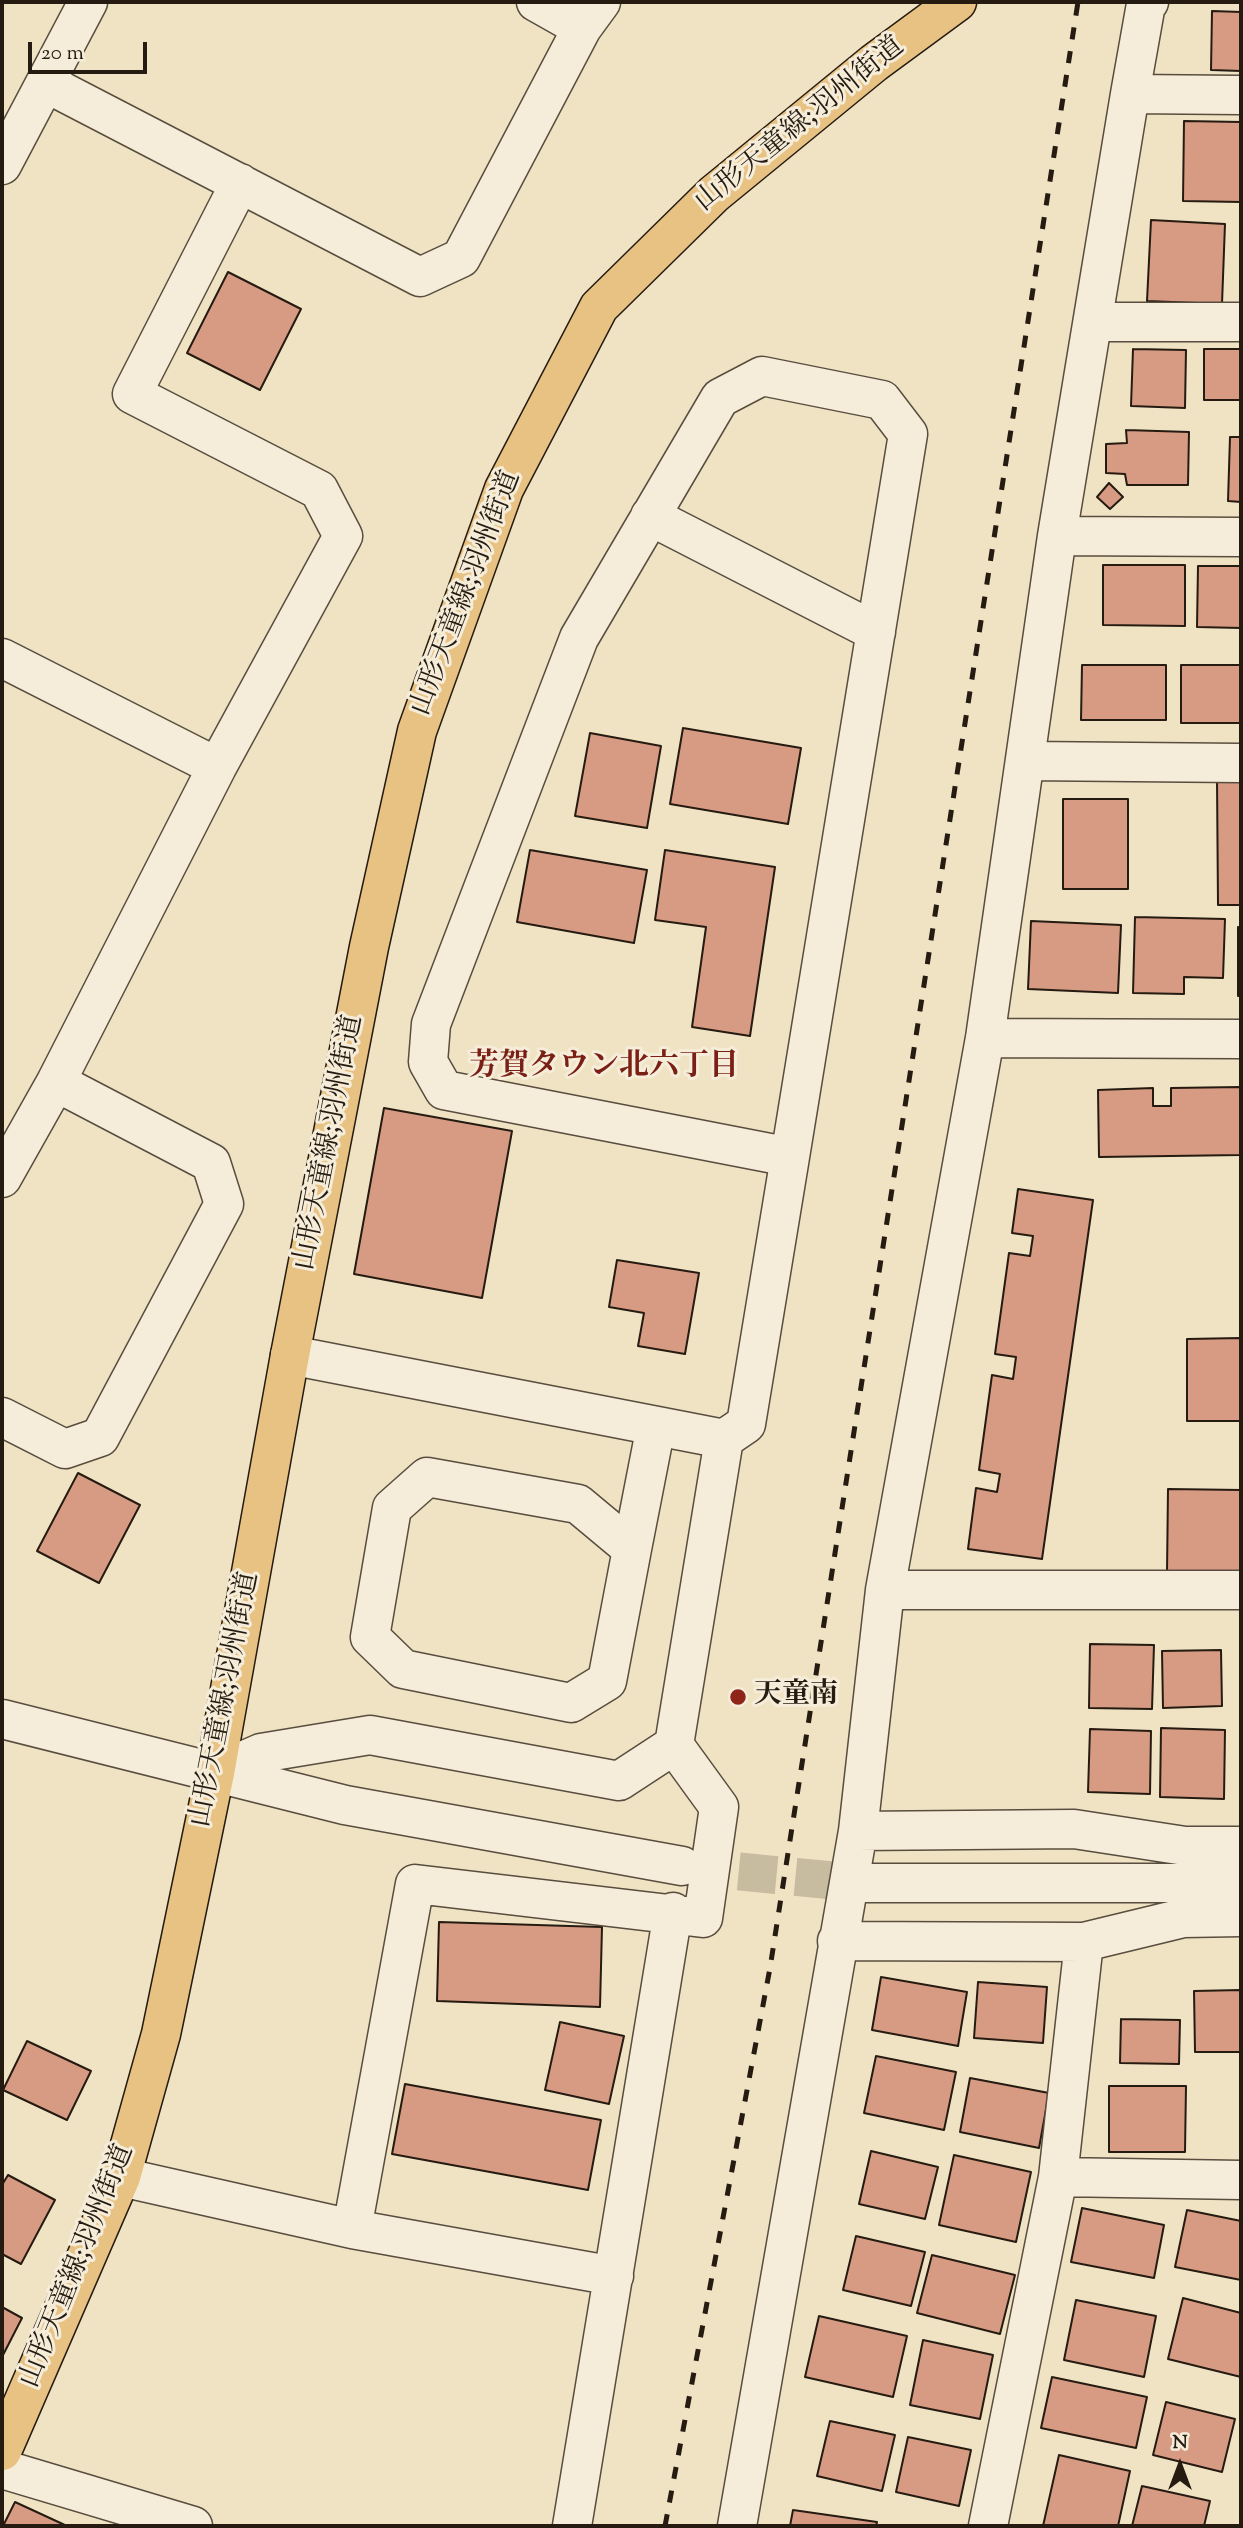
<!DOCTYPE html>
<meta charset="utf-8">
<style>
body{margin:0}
#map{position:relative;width:1243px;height:2528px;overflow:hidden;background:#f0e3c4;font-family:"Sorts Mill Goudy",serif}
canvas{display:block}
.frame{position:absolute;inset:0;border:4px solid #251b11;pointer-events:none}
.north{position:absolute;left:1145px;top:2430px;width:70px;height:70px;-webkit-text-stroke:5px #f5edd9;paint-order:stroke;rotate:0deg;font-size:19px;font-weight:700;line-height:28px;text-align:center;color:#251b11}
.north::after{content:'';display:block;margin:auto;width:24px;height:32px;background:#251b11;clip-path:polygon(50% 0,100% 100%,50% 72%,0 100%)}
.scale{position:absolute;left:28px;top:42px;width:119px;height:32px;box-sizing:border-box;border:4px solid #251b11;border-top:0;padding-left:9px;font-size:21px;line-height:24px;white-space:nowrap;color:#251b11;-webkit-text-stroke:5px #f5edd9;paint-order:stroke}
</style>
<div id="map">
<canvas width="1243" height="2528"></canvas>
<div class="frame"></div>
<div class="north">N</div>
<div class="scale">20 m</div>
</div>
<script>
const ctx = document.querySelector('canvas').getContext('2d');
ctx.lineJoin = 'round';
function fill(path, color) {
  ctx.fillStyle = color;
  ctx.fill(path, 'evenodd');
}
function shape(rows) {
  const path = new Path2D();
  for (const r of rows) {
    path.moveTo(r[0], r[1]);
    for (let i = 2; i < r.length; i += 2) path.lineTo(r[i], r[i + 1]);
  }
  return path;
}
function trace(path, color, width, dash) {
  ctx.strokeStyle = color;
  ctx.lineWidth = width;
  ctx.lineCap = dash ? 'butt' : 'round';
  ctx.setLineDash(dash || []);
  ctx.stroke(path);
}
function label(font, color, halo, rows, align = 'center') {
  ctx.font = font + ' "Sorts Mill Goudy","Noto Serif JP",serif';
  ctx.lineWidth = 6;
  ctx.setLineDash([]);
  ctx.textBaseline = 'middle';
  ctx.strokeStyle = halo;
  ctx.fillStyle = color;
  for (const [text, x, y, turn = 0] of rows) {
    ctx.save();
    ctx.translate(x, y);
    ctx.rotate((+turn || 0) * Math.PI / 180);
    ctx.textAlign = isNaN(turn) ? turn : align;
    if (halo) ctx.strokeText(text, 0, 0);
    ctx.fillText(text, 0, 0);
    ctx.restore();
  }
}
const building = shape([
 [1212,11,1241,12,1241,71,1211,70,1212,11],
 [1184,121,1241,122,1241,202,1183,201,1184,121],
 [1151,220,1225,224,1222,304,1147,301,1151,220],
 [228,272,301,309,260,390,187,353,228,272],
 [1133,349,1186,350,1185,408,1131,406,1133,349],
 [1204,349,1241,349,1241,400,1204,400,1204,349],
 [1126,430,1189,432,1188,485,1127,485,1125,474,1106,473,1106,444,1127,443,1126,430],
 [1230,437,1241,437,1241,502,1228,501,1230,437],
 [1109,483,1123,497,1110,509,1097,497,1109,483],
 [1103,565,1185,565,1185,626,1103,625,1103,565],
 [1198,566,1241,566,1241,628,1197,627,1198,566],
 [1082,665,1166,665,1166,720,1081,720,1082,665],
 [1181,665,1241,665,1241,723,1181,723,1181,665],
 [683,728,801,748,788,824,670,804,683,728],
 [590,733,661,746,647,828,575,816,590,733],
 [1217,780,1241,780,1241,905,1218,905,1217,780],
 [1063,799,1128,799,1128,889,1063,889,1063,799],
 [530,850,647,870,634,943,517,922,530,850],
 [665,850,775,867,750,1036,692,1027,706,927,655,920,665,850],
 [1135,917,1225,919,1223,978,1184,977,1184,994,1133,993,1135,917],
 [1031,921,1121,925,1118,993,1028,989,1031,921],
 [1238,927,1241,927,1241,996,1238,996,1238,927],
 [1241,1087,1241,1155,1099,1157,1098,1090,1153,1088,1153,1106,1171,1106,1171,1088,1241,1087],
 [384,1108,512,1131,482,1298,354,1274,384,1108],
 [1018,1189,1093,1200,1042,1559,968,1549,976,1488,997,1492,1000,1474,979,1470,992,1375,1013,1379,1016,1357,995,1354,1009,1253,1030,1256,1033,1236,1012,1233,1018,1189],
 [617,1260,699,1273,685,1354,638,1346,644,1313,609,1307,617,1260],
 [1241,1338,1241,1421,1187,1421,1187,1339,1241,1338],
 [78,1473,140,1505,99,1583,37,1551,78,1473],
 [1168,1489,1241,1490,1241,1573,1167,1573,1168,1489],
 [1090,1644,1154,1645,1152,1709,1089,1708,1090,1644],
 [1221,1650,1222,1706,1163,1708,1162,1651,1221,1650],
 [1161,1728,1225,1730,1224,1799,1160,1797,1161,1728],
 [1090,1729,1151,1731,1150,1794,1088,1792,1090,1729],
 [439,1922,602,1927,600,2007,437,2001,439,1922],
 [881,1977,967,1992,958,2046,872,2030,881,1977],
 [978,1982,1047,1987,1043,2043,974,2038,978,1982],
 [1241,1990,1241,2052,1195,2052,1194,1991,1241,1990],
 [1121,2019,1180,2020,1179,2064,1120,2063,1121,2019],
 [560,2022,624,2036,609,2104,545,2090,560,2022],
 [27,2041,91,2071,67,2120,3,2090,27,2041],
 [876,2056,956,2072,944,2130,864,2113,876,2056],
 [970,2078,1049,2093,1039,2148,960,2132,970,2078],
 [405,2084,601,2120,588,2190,392,2154,405,2084],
 [1109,2086,1186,2086,1185,2152,1109,2152,1109,2086],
 [871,2151,938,2167,925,2219,859,2204,871,2151],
 [954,2155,1031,2172,1016,2242,939,2225,954,2155],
 [8,2175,55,2200,21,2264,2,2254,2,2185,8,2175],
 [1082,2208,1164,2225,1154,2278,1071,2262,1082,2208],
 [1187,2210,1241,2221,1241,2280,1175,2267,1187,2210],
 [856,2236,925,2252,911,2306,843,2290,856,2236],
 [932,2255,1015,2275,1000,2334,917,2313,932,2255],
 [1183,2298,1241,2313,1241,2377,1168,2359,1183,2298],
 [1076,2300,1156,2316,1144,2377,1064,2360,1076,2300],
 [2,2307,22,2318,2,2357,2,2307],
 [819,2316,907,2336,893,2397,805,2377,819,2316],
 [923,2340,993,2355,980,2419,910,2405,923,2340],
 [1052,2377,1147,2397,1136,2448,1041,2428,1052,2377],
 [1166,2402,1235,2419,1222,2472,1153,2455,1166,2402],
 [830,2421,895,2435,882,2491,817,2476,830,2421],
 [908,2437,971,2450,959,2506,896,2492,908,2437],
 [1059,2455,1130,2471,1118,2526,1043,2526,1059,2455],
 [1142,2486,1210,2501,1204,2526,1132,2526,1142,2486],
 [15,2502,67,2526,3,2526,15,2502],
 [793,2510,877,2522,876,2526,790,2526,793,2510]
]);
const minorTunnel = shape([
 [682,1866,859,1883]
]);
const minor = shape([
 [536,2,582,28],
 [46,83,420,277,461,258,582,28,601,2],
 [1130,94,1241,95],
 [2,165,88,2],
 [1093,322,1241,322],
 [650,516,876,632],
 [1057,536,1241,537],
 [2,658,217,767],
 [1026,761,1241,763],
 [985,1038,1241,1039],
 [2,1178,56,1082,217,767,343,536,319,490,132,394,240,183],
 [290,1355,724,1439],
 [2,1417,65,1449,100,1437,224,1204,211,1163,56,1082],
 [632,1549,578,1504,427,1477,392,1508,370,1637,403,1669,571,1703,607,1681,632,1549,656,1426],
 [885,1590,1241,1590],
 [2,1719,345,1805,682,1866],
 [215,1773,261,1753,370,1735,619,1781,674,1745],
 [858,1831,1074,1829,1185,1846,1241,1846],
 [859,1883,1241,1883],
 [837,1941,1084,1942,1183,1918,1241,1917],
 [121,2177,352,2229,415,1884,703,1918,719,1807,674,1745,724,1439,746,1424,790,1157,908,434,882,400,762,376,720,398,579,638,431,1024,428,1062,444,1090,790,1157],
 [1058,2177,1241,2180],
 [352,2229,614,2276],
 [2,2469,193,2526],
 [572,2526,673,1912],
 [737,2526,858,1831,885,1590,985,1038,1057,536,1130,94,1146,4,1149,2],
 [988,2526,1058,2177,1084,1942]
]);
const major = shape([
 [2,2451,121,2177,161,2034,215,1773,290,1355,369,947,417,731,504,489,599,307,714,194,874,63,957,2]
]);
const rail = shape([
 [665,2526,770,1968,1078,2]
]);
const markers = [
 [738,1697,9,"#8f2418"]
];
const streetNames = [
 ["山形天童線;羽州街道",801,126,-39],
 ["山形天童線;羽州街道",468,594,-69],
 ["山形天童線;羽州街道",331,1143,-79],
 ["山形天童線;羽州街道",227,1700,-79],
 ["山形天童線;羽州街道",79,2267,-68]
];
const poiNames = [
 ["天童南",754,1697]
];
const neighbourhoodNames = [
 ["芳賀タウン北六丁目",604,1069]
];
fill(building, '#d79b84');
trace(building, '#251b11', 2);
trace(minorTunnel, '#c7bba0', 38, [38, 19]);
trace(minor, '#584d3e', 41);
trace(major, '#251b11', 41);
trace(minor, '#f5edd9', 38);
trace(major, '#e8c282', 38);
trace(rail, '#251b11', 5, [12, 12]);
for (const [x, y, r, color] of markers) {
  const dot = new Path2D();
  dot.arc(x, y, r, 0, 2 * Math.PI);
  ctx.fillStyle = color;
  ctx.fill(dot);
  trace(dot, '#f5edd9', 2.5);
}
label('28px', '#251b11', '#f5edd9', streetNames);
label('bold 28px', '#251b11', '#f5edd9', poiNames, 'left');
label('bold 30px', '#7a1f14', '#f5edd9', neighbourhoodNames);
</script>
